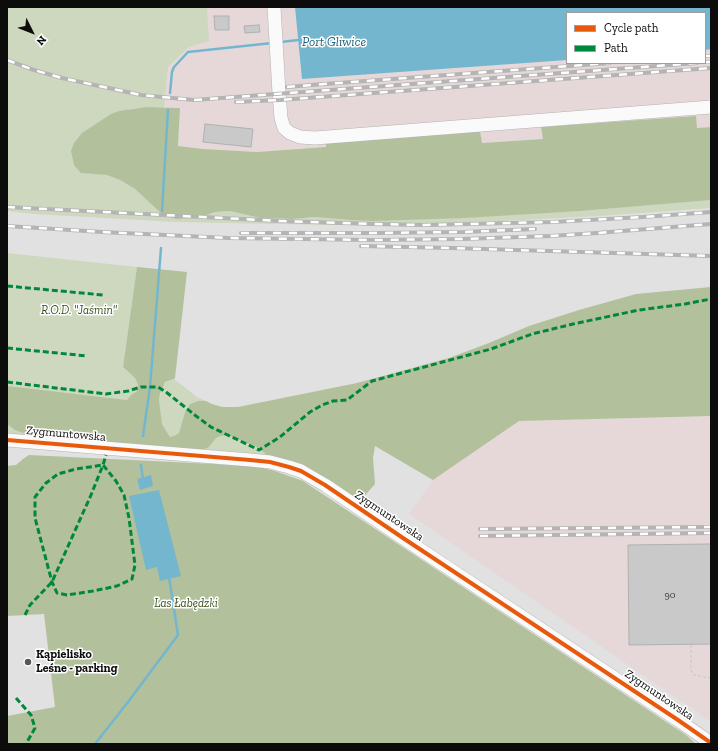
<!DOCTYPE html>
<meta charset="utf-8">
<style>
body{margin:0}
#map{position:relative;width:718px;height:751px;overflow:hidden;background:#e1e1e2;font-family:"Zilla Slab",serif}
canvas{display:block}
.frame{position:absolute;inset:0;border:8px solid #0c0c0d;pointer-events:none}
.legend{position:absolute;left:566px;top:12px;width:140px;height:52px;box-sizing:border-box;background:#fff;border:1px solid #9e9e9e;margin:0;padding:5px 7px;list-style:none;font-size:12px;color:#0c0c0d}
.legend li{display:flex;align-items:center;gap:8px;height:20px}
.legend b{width:20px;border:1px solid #9e9e9e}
.north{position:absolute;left:12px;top:12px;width:40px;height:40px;-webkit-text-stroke:3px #fff;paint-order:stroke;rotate:132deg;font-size:11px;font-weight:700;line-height:16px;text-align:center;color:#0c0c0d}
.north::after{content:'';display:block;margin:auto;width:14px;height:18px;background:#0c0c0d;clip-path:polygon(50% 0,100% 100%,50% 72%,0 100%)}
</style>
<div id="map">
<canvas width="718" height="751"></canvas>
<div class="frame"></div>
<ul class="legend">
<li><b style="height:5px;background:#e8590c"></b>Cycle path</li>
<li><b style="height:5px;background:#00873e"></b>Path</li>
</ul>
<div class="north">N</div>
</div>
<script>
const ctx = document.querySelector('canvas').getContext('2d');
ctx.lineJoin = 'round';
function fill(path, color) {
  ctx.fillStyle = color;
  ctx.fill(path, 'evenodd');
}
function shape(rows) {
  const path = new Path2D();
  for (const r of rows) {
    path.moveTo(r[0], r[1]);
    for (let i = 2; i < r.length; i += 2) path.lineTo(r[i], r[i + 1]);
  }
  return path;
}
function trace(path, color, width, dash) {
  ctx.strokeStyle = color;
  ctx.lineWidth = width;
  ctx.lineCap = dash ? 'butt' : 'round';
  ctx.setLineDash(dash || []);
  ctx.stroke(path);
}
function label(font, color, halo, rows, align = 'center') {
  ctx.font = font + ' "Zilla Slab",serif';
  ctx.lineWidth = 3;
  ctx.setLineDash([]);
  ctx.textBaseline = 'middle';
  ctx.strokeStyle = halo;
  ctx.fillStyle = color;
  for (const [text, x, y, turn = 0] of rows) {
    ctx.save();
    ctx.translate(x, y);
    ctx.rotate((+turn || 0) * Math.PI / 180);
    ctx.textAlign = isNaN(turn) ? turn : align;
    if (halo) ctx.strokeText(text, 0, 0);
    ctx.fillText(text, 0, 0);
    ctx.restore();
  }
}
const industrial = shape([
 [207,7,711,7,711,127,697,128,695,116,542,127,543,139,482,143,480,131,326,142,326,147,257,152,203,149,178,146,180,108,164,107,168,67,189,47,209,41],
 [567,13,705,13,705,63,567,63],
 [711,416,711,722,409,514,433,480,519,421]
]);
const green = shape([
 [7,7,207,7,209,41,189,47,168,67,164,107,146,107,129,109,81,173,107,175,120,180,135,189,163,215,176,219,198,218,215,212,230,211,260,218,292,219,315,217,350,220,581,211,711,200,711,208,599,216,502,221,412,224,334,225,176,222,34,214,7,211],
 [7,253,137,267,123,367,135,378,137,382,138,386,137,391,131,395,129,398,127,400,7,387],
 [174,379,197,397,206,401,198,401,190,404,185,412,179,433,174,436,170,437,162,424,159,400,163,386,166,382],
 [7,424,24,432,31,429,41,431,53,438,7,435],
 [225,434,255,446,263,452,271,456,202,451,211,445,215,439,219,436]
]);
const forest = shape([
 [146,107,180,108,178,146,203,149,257,152,326,147,326,142,480,131,482,143,543,139,541,127,696,116,697,128,711,127,711,200,581,211,464,218,373,221,350,220,315,217,292,219,260,218,230,211,215,212,198,218,176,219,163,215,135,189,120,180,107,175,81,173,74,165,71,151,74,143,82,133,111,114,119,111],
 [137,267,187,272,175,378,174,379,165,382,160,394,159,400,162,424,170,437,174,436,179,433,185,412,190,404,198,401,206,401,212,404,222,407,238,407,357,383,449,358,489,343,529,326,579,310,636,294,711,287,711,416,519,421,433,480,375,446,373,458,375,484,359,502,267,455,255,446,227,435,220,436,216,438,209,447,201,451,53,438,47,434,35,429,30,429,23,433,15,430,7,424,7,386,127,400,131,395,137,391,138,386,137,382,135,378,123,367],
 [29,455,255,466,275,471,303,481,686,735,696,744,7,744,7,716,55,707,44,614,7,616,7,466,16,465,23,459]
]);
const water = shape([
 [295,7,711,7,711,49,705,50,705,13,567,13,567,60,302,79],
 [151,475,153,486,140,490,137,479],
 [159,490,181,576,160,581,157,567,146,570,129,496]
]);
const stream = shape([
 [281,42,298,40,301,38],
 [170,93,172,72,174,67,188,52,272,43],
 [162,211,168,110],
 [143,436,150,387,161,248],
 [141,465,143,479],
 [95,744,128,702,178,635,169,577]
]);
const building = shape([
 [214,16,229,16,229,30,215,30,214,16],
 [259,25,260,32,245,33,244,26,259,25],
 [205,124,253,129,251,147,203,142,205,124],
 [711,544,711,644,629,645,628,545,711,544]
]);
const path = shape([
 [691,645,691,670,694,675,711,678]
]);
const minor = shape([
 [274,7,279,93,281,118,284,128,290,133,300,137,315,138,711,107],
 [7,440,250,460,270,462,289,467,301,471,325,485,403,538,678,720,711,743]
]);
const rail = shape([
 [705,56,711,56],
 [7,60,34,70,62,78,141,95,194,100,697,63],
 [705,62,711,62],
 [287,87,311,85,610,63],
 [236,102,280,100,711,68],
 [7,207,281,221,373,224,425,225,553,222,643,217,711,212],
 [7,226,102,232,228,238,373,240,462,239,550,236,597,233,711,224],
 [241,233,374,233,464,232,535,229],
 [361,246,452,248,711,256],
 [480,529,711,527],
 [480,536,711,533]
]);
const quiet = shape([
 [7,286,103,295],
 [7,348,87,356],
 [7,382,106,394,128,391,141,387,158,387,166,392,196,416,211,427,259,450,280,437,310,412,322,405,333,401,347,400,372,381,491,349,532,334,573,324,639,310,685,304,711,299],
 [25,615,30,605,52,582,91,495,103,465,116,481,124,495,129,518,135,565,132,579,117,586,93,591,67,595,57,593,52,582,35,518,35,497,46,483,58,474,76,469,103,465,106,455],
 [16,698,31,715,35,728,26,744]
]);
const cycleway = shape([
 [7,440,250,460,270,462,289,467,301,471,325,485,403,538,678,720,711,743]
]);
const markers = [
 [28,662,4,"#575758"]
];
const numberNames = [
 ["90",670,595]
];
const parkNames = [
 ["R.O.D. \"Jaśmin\"",79,311],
 ["Las Łabędzki",186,604]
];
const streetNames = [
 ["Zygmuntowska",66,434,5],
 ["Zygmuntowska",389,516,34],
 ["Zygmuntowska",659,695,34]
];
const poiNames = [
 ["Kąpielisko",36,655],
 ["Leśne - parking",36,669]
];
const waterNames = [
 ["Port Gliwice",334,42]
];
fill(industrial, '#e6d8d8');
fill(green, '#cdd8bf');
fill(forest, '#b2c19b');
fill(water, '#75b6cf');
trace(stream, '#75b6cf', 2.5);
fill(building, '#c9c9ca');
trace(building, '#b0b1b2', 1);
trace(minor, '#b3b3b4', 14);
trace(path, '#cdcdcd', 1.5, [3, 2]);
trace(minor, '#fafafb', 13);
trace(rail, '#b4b4b4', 4);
trace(rail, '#fff', 2.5, [8]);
trace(quiet, '#00873e', 3, [6, 3]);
trace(cycleway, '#e8590c', 4);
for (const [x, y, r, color] of markers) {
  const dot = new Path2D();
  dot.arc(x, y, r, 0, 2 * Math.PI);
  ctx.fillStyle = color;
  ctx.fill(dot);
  trace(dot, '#fff', 1.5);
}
label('10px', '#3b3b3c', null, numberNames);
label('italic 12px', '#3b4d1a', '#fff', parkNames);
label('12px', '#0c0c0d', '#fff', streetNames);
label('bold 12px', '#0c0c0d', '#fff', poiNames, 'left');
label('italic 13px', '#185f79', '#fff', waterNames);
</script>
